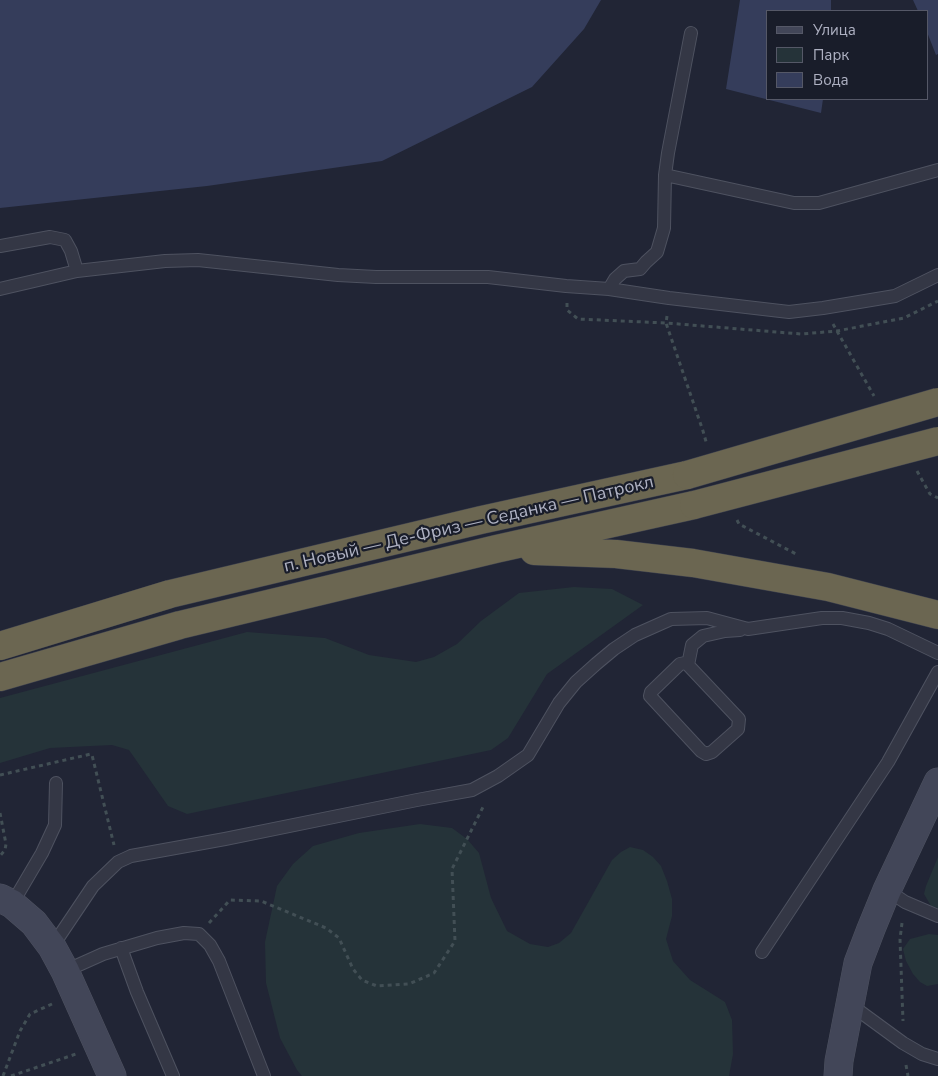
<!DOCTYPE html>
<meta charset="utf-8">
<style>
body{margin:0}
#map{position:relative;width:938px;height:1076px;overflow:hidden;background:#212535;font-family:"Nunito Sans",sans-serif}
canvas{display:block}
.legend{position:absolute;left:766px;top:10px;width:162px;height:90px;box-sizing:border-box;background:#191d2a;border:1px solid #555867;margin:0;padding:6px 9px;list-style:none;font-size:15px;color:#aeb1c2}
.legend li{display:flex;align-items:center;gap:10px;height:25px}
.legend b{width:25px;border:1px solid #555867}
</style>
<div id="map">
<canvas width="938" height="1076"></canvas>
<ul class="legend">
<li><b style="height:6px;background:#424658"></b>Улица</li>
<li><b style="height:14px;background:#253339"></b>Парк</li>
<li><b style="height:14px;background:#353d5b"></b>Вода</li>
</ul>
</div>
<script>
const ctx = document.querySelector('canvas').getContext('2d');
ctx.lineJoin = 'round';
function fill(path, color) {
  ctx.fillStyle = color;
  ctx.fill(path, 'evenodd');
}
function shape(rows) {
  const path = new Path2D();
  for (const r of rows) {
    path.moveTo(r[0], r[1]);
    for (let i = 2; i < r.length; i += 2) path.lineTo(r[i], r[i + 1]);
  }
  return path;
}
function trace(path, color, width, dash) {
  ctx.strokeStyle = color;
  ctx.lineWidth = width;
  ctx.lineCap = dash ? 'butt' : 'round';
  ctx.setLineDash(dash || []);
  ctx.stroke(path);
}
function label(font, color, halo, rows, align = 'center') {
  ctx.font = font + ' "Nunito Sans",sans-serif';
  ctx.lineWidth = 4.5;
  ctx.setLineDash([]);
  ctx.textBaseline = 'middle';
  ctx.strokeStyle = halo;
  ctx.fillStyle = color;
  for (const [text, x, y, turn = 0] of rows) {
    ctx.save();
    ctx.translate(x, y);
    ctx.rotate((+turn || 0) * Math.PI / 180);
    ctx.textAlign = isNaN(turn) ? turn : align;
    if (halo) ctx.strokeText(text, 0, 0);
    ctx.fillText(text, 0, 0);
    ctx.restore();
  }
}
const green = shape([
 [574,587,612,589,643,605,547,674,508,738,491,750,187,814,168,806,129,750,112,745,50,748,0,763,0,698,247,632,325,638,369,655,416,662,434,657,457,644,481,621,519,593],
 [420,824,452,828,467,839,479,853,491,898,507,931,530,944,548,947,559,943,571,933,612,860,621,852,630,847,643,850,653,857,661,866,667,881,672,899,672,916,666,939,673,961,690,980,725,1002,732,1020,733,1054,729,1076,302,1076,297,1070,280,1038,266,983,265,942,277,886,293,864,313,846,359,833],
 [938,857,938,909,931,906,924,894,926,886],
 [929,934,938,935,938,984,927,986,920,982,913,974,906,961,903,949,910,939]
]);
const water = shape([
 [0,0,601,0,584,29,532,87,382,161,207,186,0,208],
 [740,0,831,0,831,11,767,11,767,99,823,99,821,113,726,89],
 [913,0,938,0,938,54,936,55,927,32,927,11,918,11]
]);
const path = shape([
 [567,303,567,310,578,319,666,323,801,334,837,331,904,318,938,301],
 [667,316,666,323,703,431,707,445],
 [833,324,874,396],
 [917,471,930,494,938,498],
 [737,520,739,524,798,555],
 [0,775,91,754,92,755,114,845],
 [0,813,6,844,5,850,0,856],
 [209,923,230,900,261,901,326,928,339,938,353,969,362,980,377,986,409,984,434,973,455,941,452,869,484,805],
 [902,923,900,939,903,1021],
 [906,1065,908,1076],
 [3,1076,20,1031,30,1014,52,1004],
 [11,1076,76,1054]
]);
const lane = shape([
 [691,33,668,153,665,175,794,203,819,203,938,170],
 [0,246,50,237,65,240,71,251,77,271,165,261,198,260,338,275,376,277,488,277,566,286,609,289,669,298,789,312,823,308,895,296,938,275],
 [0,289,77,271],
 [609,289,615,279,624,271,640,269,646,262,657,252,664,228,665,175],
 [688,665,685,663,680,664,651,692,650,696,701,751,706,754,712,752,738,729,739,719,688,665,692,645,703,636,725,631,740,630],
 [887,890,905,902,938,916],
 [12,904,42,853,55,825,56,783],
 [52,947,93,886,118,862,131,856,225,839,417,800,472,790,498,776,528,755,559,703,576,682,596,664,614,649,635,635,671,619,707,618,748,629,822,618,842,618,869,623,888,629,938,653],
 [121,948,137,992,173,1076],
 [762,952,888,762,938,672],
 [65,971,103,954,157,938,184,933,199,934,210,945,219,961,264,1076],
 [851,1005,903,1043,922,1054,938,1059]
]);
const secondary = shape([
 [0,898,12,904,34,923,52,947,65,971,112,1076],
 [838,1076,839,1061,858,963,871,929,887,890,938,782]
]);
const highway = shape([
 [534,551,616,554,693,563,828,587,938,615],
 [0,646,170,594,481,520,687,475],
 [0,677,180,625,496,549,694,505]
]);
const highwayBridge = shape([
 [687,475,938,402],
 [694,505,938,441]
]);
const streetNames = [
 ["п. Новый — Де-Фриз — Седанка — Патрокл",469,525,-13]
];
fill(green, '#253339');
fill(water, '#353d5b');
trace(lane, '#4e5260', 14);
trace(secondary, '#4e5260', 29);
trace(highway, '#3b3f4d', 29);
trace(path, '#424f55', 3, [4, 4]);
trace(lane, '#343745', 12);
trace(secondary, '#424658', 28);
trace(highway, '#6b6651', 28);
trace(highwayBridge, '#3b3f4d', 29, []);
trace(highwayBridge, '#6b6651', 28);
label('18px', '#aeb1c2', '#191d2a', streetNames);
</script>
